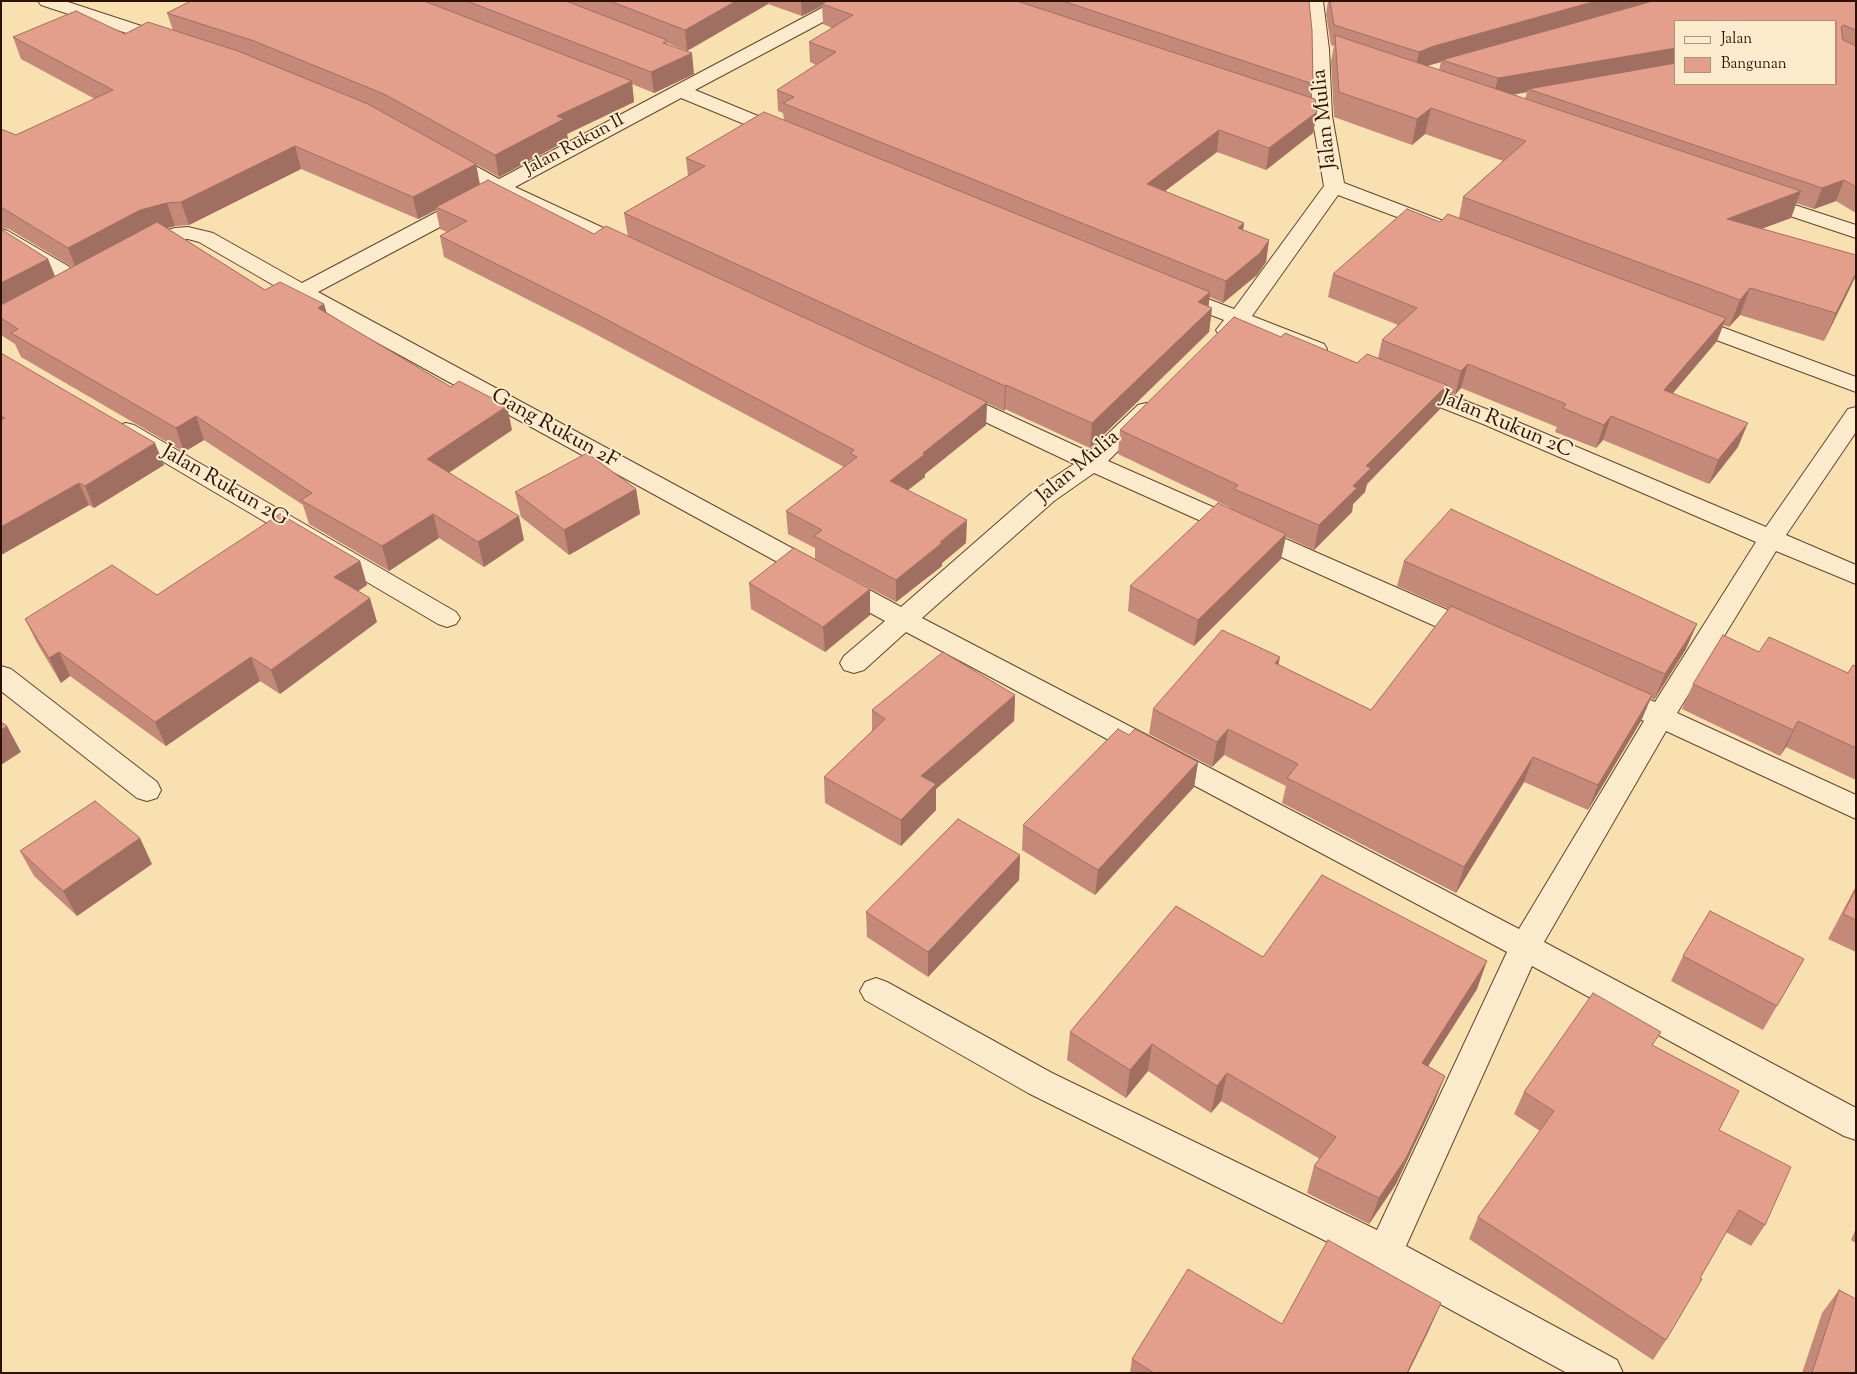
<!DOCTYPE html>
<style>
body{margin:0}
#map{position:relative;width:1857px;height:1374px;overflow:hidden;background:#f9e0b0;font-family:"Sorts Mill Goudy",serif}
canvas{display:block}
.frame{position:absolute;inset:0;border:2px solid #2e1100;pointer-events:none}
.legend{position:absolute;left:1674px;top:20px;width:162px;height:65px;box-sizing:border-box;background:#fbebcc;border:1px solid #a9947a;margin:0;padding:6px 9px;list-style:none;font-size:15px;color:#2e1100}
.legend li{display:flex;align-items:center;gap:10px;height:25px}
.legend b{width:25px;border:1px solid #a9947a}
</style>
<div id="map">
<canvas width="1857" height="1374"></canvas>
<div class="frame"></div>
<ul class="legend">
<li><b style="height:6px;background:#fbebcc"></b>Jalan</li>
<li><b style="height:14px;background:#e49f8c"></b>Bangunan</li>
</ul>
</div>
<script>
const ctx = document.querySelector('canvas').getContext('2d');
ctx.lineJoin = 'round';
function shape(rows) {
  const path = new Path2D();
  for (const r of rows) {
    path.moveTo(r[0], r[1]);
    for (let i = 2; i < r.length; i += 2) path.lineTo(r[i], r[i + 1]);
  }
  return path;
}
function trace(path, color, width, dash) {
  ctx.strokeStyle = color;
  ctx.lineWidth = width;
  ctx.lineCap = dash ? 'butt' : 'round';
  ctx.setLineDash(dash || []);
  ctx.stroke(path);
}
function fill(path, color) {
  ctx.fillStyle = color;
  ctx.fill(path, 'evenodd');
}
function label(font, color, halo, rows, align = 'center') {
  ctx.font = font + ' "Sorts Mill Goudy",serif';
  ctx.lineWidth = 4;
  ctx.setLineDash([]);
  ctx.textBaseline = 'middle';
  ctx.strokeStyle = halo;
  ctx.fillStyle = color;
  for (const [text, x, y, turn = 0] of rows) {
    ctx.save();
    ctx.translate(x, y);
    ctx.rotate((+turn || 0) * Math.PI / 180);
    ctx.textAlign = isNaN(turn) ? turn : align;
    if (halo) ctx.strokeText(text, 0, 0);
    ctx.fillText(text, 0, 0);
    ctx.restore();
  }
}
const minor = shape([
 [38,1,65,1,175,37,178,41,175,45,169,46,163,45,41,5,38,1],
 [835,1,858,1,855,5,695,90,792,130,795,134,792,138,785,140,778,138,681,98,515,187,638,244,642,248,638,252,631,254,624,252,500,195,318,292,901,607,1036,489,1074,464,945,403,941,398,945,393,953,391,961,393,1089,452,1138,405,1146,403,1154,405,1158,410,1154,415,1108,461,1484,626,1488,633,1484,640,1475,642,1466,640,1094,473,1054,501,922,618,1519,929,1644,721,1602,701,1598,694,1602,687,1612,684,1655,702,1756,542,1483,424,1401,392,1397,387,1401,382,1409,380,1417,382,1499,414,1766,527,1848,409,1856,407,1856,432,1786,535,1856,565,1856,584,1776,551,1677,713,1856,795,1856,819,1666,731,1544,942,1856,1108,1856,1140,1844,1136,1532,966,1406,1246,1617,1360,1623,1373,1567,1373,1385,1274,1372,1264,1028,1093,865,1000,860,991,865,982,876,978,887,982,1052,1073,1377,1230,1507,952,906,632,864,670,854,673,844,670,840,663,844,656,885,621,294,297,199,242,188,239,176,240,163,243,148,252,141,254,134,252,130,248,134,244,149,235,175,228,188,227,213,233,302,283,484,187,438,161,435,157,438,153,445,151,452,153,499,179,835,1],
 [1305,1,1323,1,1329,49,1332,116,1344,183,1446,222,1449,226,1446,230,1439,232,1432,230,1338,195,1252,316,1324,344,1327,349,1324,354,1316,356,1242,328,1235,335,1227,337,1219,335,1216,330,1224,320,1169,299,1166,294,1169,289,1177,287,1234,309,1324,186,1312,116,1311,49,1305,1],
 [1758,193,1856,225,1856,238,1751,203,1748,199,1751,195,1758,193],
 [1,229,8,231,68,266,87,283,84,288,76,289,68,288,1,244,1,229],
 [1684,313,1856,377,1856,392,1676,325,1673,320,1676,315,1684,313],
 [126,423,134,425,456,612,460,618,456,624,447,627,438,624,118,435,114,430,118,425,126,423],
 [1,666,11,669,157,782,161,790,157,798,147,801,137,798,1,691,1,666]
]);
const wall = shape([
 [191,1,1309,1,1313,84,1311,98,1317,112,1313,133,1266,170,1217,152,1165,191,1244,223,1243,230,1269,240,1266,262,1257,275,1223,303,1210,297,1208,306,1212,308,1209,332,1090,448,1005,409,1004,411,987,403,986,425,925,474,925,477,908,490,966,543,942,563,942,566,896,602,815,559,815,548,788,534,786,511,844,467,584,328,444,257,440,236,447,232,440,229,436,210,418,219,301,169,189,225,175,226,167,228,265,290,324,304,326,312,512,430,449,473,524,540,484,567,439,538,389,571,309,524,303,505,204,440,184,452,21,357,15,344,1,335,1,229,48,259,55,276,72,267,9,229,1,228,1,129,16,135,95,99,21,59,13,37,125,34,173,30,167,13],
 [768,4,802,16,822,6,823,24,832,28,809,42,810,62,816,65,777,90,778,111,783,113,784,120,686,158,688,176,624,213,628,237,594,234,480,184,476,164,384,113,499,177,568,140,567,134,634,102,632,84,654,93,694,74,667,44,667,43,687,51],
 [1328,1,1856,1,1856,213,1836,201,1814,209,1796,203,1791,218,1762,228,1852,284,1824,341,1740,315,1729,327,1723,325,1717,341,1673,393,1738,447,1709,484,1603,440,1596,448,1555,432,1557,427,1461,388,1455,395,1445,391,1440,409,1367,484,1365,492,1353,504,1352,512,1314,550,1286,537,1281,559,1194,646,1128,611,1130,586,1231,509,1231,508,1118,454,1120,430,1281,337,1357,363,1378,358,1382,340,1398,325,1328,297,1333,274,1440,222,1459,218,1463,197,1503,161,1425,134,1412,145,1334,117,1331,61,1334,46,1331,45,1326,14],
 [1676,21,1836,84,1676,84],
 [1441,62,1439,70,1427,66,1430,65],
 [1527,92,1525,99,1513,95],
 [1,353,164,465,94,508,89,505,1,555],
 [636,489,640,514,569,555,521,517,515,492],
 [360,561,367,585,358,591,377,622,280,694,260,681,166,746,70,676,61,683,37,643,25,619,157,595],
 [1404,561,1686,649,1654,700,1651,698,1641,721,1588,810,1524,782,1456,893,1282,803,1286,786,1224,755,1212,767,1149,734,1153,709,1278,665,1371,710,1449,609,1397,586],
 [749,583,870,589,870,615,825,652,751,609],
 [1759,652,1848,673,1856,666,1856,780,1786,747,1780,756,1682,709,1693,684],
 [1015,695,1014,721,936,789,936,810,901,846,825,803,824,777,872,731,872,710],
 [1129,735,1198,762,1194,787,1095,895,1022,850,1023,825],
 [20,851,152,864,77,916,34,876],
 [1020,855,1019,880,928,977,867,937,866,912],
 [1856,886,1856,952,1828,939],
 [1683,956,1804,959,1763,1030,1671,981],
 [1263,957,1477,989,1428,1066,1445,1076,1434,1103,1396,1184,1369,1224,1307,1193,1314,1166,1320,1159,1221,1101,1211,1113,1148,1071,1126,1098,1067,1060,1070,1032],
 [1653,1046,1719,1130,1765,1225,1751,1246,1726,1232,1700,1278,1666,1340,1653,1360,1469,1239,1478,1217,1540,1131,1514,1114,1524,1092],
 [1856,1228,1856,1243,1851,1240],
 [1839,1290,1856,1373,1802,1373,1822,1313],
 [1441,1303,1428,1332,1408,1373,1130,1373,1132,1359,1282,1324]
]);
const shadedWall = shape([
 [736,1,768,1,768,4,687,51,685,30],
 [801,1,831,1,822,4,822,6,802,16],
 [1596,1,1660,1,1442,60,1441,62,1430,65,1415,72,1419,52,1434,46],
 [1676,48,1676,67,1528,89,1527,92,1493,98,1498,78],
 [692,53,694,74,654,93,651,72],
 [632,81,634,102,567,134,568,140,499,177,495,155,557,116],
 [1431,108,1425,134,1412,145,1417,119],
 [1317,112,1313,133,1266,170,1269,148],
 [1219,130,1217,152,1145,206,1147,184],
 [295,146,301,169,189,225,181,202],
 [476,164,480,187,436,207,436,210,418,219,413,197],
 [1844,180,1836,201,1814,209,1822,188],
 [1801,191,1791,218,1718,245,1727,219],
 [167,203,175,226,148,233,77,271,68,248,140,210],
 [1244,223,1241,244,1238,228],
 [1269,240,1266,262,1257,275,1223,303,1226,281],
 [48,259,57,282,1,312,1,283],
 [1856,273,1856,276,1852,284,1824,341,1836,313],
 [1750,288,1740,315,1729,327,1740,300],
 [1210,292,1208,312,1212,308,1209,332,1090,448,1092,423,1198,302],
 [324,304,331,328,318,308],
 [1726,318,1717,341,1656,413,1664,390],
 [1468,364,1461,388,1455,395,1461,371],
 [1006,385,1005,409,1004,411,1005,386],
 [1447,385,1440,409,1367,484,1365,492,1353,504,1352,512,1314,550,1319,525,1366,466],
 [987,402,986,425,925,474,925,477,891,503,890,481,923,453],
 [507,406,512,430,433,483,427,459],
 [196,416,204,440,184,452,176,428],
 [1611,416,1603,440,1596,448,1604,425],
 [1748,423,1738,447,1709,484,1718,460],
 [155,443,164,465,94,508,85,486],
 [79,483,89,505,1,555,1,527],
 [636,489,640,514,569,555,564,530],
 [433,514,439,538,389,571,382,546],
 [519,516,524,540,484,567,478,542],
 [967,520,966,543,942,563,942,566,896,602,896,580],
 [1286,534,1281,559,1194,646,1198,620],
 [360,561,367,585,342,602,334,577],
 [870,589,870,615,825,652,823,627],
 [370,598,377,622,280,694,271,670],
 [1697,624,1686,649,1654,700,1665,674],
 [59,652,70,676,61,683,49,658],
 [251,657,260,681,166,746,155,722],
 [1280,657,1275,683,1275,663],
 [1015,695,1014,721,936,789,936,810,901,846,901,820,921,776],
 [1652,695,1641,721,1588,810,1598,785],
 [1798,721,1786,747,1780,756,1793,730],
 [7,726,21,752,1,765,1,730],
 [1228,729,1224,755,1212,767,1217,742],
 [1533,757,1524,782,1456,893,1464,867],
 [1198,762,1194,787,1095,895,1098,870],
 [140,838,152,864,77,916,63,891],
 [1020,855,1019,880,928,977,928,952],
 [1487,961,1477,989,1413,1090,1422,1063],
 [1152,1044,1148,1071,1126,1098,1130,1070],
 [1227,1073,1221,1101,1211,1113,1217,1086],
 [1445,1076,1434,1103,1396,1184,1369,1224,1379,1198],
 [1441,1303,1428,1332,1408,1373,1407,1373]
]);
const building = shape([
 [191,1,424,1,632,81,557,116,564,119,495,155,384,94,254,41,167,13,191,1],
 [467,1,566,1,667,40,663,43,692,53,651,72,467,1],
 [610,1,736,1,685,30,610,1],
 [827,1,1017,1,1315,99,1317,112,1269,148,1219,130,1147,184,1244,223,1238,228,1269,240,1260,253,1226,281,783,103,794,97,777,90,836,52,809,42,853,15,822,4,827,1],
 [1063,1,1309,1,1312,30,1313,84,1063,1],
 [1330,1,1596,1,1434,46,1419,52,1334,25,1330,1],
 [1653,1,1856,1,1856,30,1844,25,1841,27,1843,40,1856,46,1856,187,1844,180,1822,188,1528,89,1676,63,1676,84,1836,84,1836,21,1676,21,1676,48,1498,78,1442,60,1653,1],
 [76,11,125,34,148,22,238,51,368,104,476,164,413,197,295,146,181,202,167,203,140,210,68,248,1,207,1,129,16,135,113,90,13,37,76,11],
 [1335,35,1801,191,1727,219,1856,255,1856,273,1836,313,1750,288,1740,300,1463,197,1526,141,1431,108,1417,119,1339,92,1335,35],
 [764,112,1210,292,1198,302,1212,308,1092,423,1006,385,1005,386,624,213,705,166,686,158,764,112],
 [488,180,594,234,606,226,987,402,923,453,925,454,890,481,967,520,940,542,942,543,896,580,814,536,822,530,786,511,857,457,850,453,854,450,581,306,440,236,467,221,436,207,488,180],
 [1407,209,1440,222,1448,214,1726,318,1664,390,1748,423,1718,460,1611,416,1604,425,1563,408,1566,404,1468,364,1461,371,1382,340,1417,308,1333,274,1407,209],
 [157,222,265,290,280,282,324,304,318,308,451,387,459,381,507,406,427,459,519,516,478,542,433,514,382,546,301,500,312,493,196,416,176,428,11,333,18,329,1,318,1,305,157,222],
 [1,229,48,259,1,283,1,229],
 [1234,317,1281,337,1285,333,1357,363,1367,354,1447,385,1366,466,1371,468,1353,486,1357,488,1319,525,1234,489,1238,485,1120,430,1234,317],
 [1,353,155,443,85,486,79,483,1,527,1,420,5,418,1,416,1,353],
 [587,453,636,489,564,530,515,492,587,453],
 [1218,503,1286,534,1198,620,1130,586,1218,503],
 [1451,509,1697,624,1665,674,1404,561,1451,509],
 [280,514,360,561,334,577,370,598,271,670,251,657,155,722,59,652,49,658,25,619,112,565,157,595,280,514],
 [794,548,870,589,823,627,749,583,794,548],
 [1451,606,1652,695,1598,785,1533,757,1464,867,1287,778,1298,764,1228,729,1217,742,1153,709,1222,630,1280,657,1275,663,1371,710,1451,606],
 [1723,635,1759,652,1769,637,1848,673,1853,665,1856,666,1856,748,1798,721,1793,730,1693,684,1723,635],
 [943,652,1015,695,921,776,936,784,901,820,824,777,885,719,872,710,943,652],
 [1,722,7,726,1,730,1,722],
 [1118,729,1129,735,1135,729,1198,762,1098,870,1023,825,1118,729],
 [95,801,140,838,63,891,20,851,95,801],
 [958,819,1020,855,928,952,866,912,958,819],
 [1322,875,1487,961,1422,1063,1445,1076,1406,1158,1379,1198,1314,1166,1336,1137,1227,1073,1217,1086,1152,1044,1130,1070,1070,1032,1176,906,1263,957,1322,875],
 [1856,889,1856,920,1843,914,1856,889],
 [1710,911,1804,959,1777,1006,1683,956,1710,911],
 [1593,993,1661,1032,1652,1045,1739,1091,1719,1130,1791,1167,1765,1225,1739,1210,1700,1278,1702,1279,1666,1340,1478,1217,1554,1111,1524,1092,1593,993],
 [1328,1240,1441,1303,1407,1373,1154,1373,1132,1359,1188,1269,1282,1324,1328,1240],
 [1839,1290,1856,1299,1856,1373,1812,1373,1839,1290]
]);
const farStreetnames = [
 ["Jalan Rukun II",575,146,-28]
];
const streetNames = [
 ["Jalan Mulia",1326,119,-96],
 ["Jalan Rukun 2C",1506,426,23],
 ["Gang Rukun 2F",554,430,29],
 ["Jalan Mulia",1079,468,-40],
 ["Jalan Rukun 2G",224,487,30]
];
trace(minor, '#61452c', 2);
fill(minor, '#fbebcc');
fill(wall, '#c48978');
fill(shadedWall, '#a06f62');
fill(building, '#e49f8c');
trace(building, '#a06f62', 1);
label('18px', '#2e1100', '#fbebcc', farStreetnames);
label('21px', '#2e1100', '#fbebcc', streetNames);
</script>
